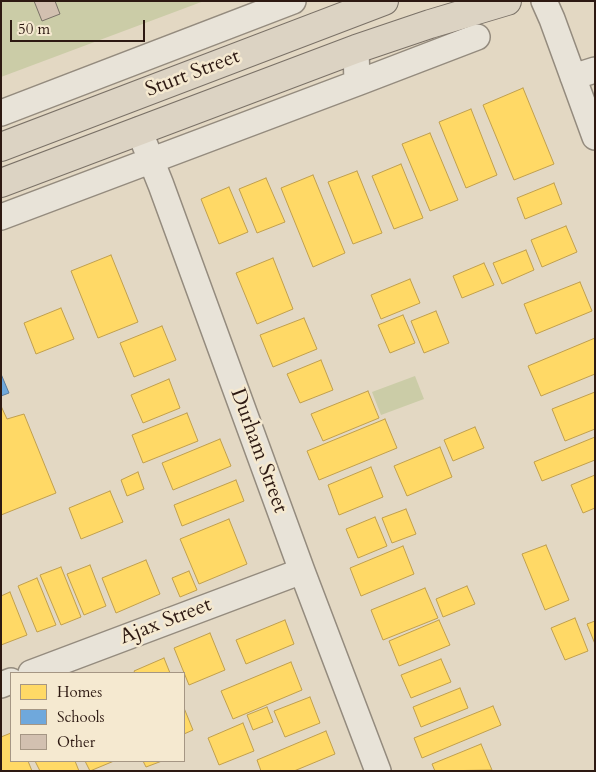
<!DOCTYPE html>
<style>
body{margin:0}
#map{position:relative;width:596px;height:772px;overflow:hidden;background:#e3d8c3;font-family:Cardo,serif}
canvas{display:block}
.frame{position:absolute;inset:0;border:2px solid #2d1912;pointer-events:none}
.legend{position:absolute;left:10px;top:672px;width:175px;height:90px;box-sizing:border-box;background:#f5e9d0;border:1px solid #a59684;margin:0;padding:6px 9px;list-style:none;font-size:15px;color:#2d1912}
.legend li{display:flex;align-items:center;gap:10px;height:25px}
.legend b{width:25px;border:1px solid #a59684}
.scale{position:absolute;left:10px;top:20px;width:135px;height:22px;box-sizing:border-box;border:2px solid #2d1912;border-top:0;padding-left:6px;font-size:15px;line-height:18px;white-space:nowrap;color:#2d1912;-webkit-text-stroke:4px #f5e9d0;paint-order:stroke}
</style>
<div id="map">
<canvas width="596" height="772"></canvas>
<div class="frame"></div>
<ul class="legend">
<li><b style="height:14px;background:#ffd966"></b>Homes</li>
<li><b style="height:14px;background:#6fa8dc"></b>Schools</li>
<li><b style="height:14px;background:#d2c0b0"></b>Other</li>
</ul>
<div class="scale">50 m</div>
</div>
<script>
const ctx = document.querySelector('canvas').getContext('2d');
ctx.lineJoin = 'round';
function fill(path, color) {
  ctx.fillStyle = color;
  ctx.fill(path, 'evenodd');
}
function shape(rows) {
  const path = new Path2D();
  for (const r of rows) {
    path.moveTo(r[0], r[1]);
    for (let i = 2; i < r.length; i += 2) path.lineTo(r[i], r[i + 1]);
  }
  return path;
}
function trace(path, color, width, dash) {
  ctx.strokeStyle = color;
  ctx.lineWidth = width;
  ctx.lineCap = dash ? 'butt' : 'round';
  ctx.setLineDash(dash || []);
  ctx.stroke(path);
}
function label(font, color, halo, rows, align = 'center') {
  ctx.font = font + ' Cardo,serif';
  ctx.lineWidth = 5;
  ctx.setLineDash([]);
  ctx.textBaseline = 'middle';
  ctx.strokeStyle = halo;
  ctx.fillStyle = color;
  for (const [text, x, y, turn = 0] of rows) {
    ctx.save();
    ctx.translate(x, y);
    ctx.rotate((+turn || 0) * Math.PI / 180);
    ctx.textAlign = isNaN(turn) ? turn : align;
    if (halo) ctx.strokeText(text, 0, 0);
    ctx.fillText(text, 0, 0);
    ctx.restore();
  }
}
const green = shape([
 [1,1,204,1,1,77],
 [415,376,424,399,381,415,372,392]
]);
const homes = shape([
 [523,88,554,164,514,180,483,105,523,88],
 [471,109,497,175,466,188,439,122,471,109],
 [430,133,458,200,430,211,402,144,430,133],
 [401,164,423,218,394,229,372,176,401,164],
 [357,171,382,233,353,244,328,182,357,171],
 [313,175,345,253,313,267,281,188,313,175],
 [266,178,285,222,257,233,239,189,266,178],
 [554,183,562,204,525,219,517,198,554,183],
 [229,187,248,232,219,244,201,199,229,187],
 [566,226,577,252,542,267,531,240,566,226],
 [526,250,534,270,502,284,493,263,526,250],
 [111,255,138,322,98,338,71,271,111,255],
 [273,258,293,309,257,324,236,273,273,258],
 [484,263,494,285,462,298,453,276,484,263],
 [410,279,420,303,381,319,371,295,410,279],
 [580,282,592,311,536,334,524,304,580,282],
 [61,308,74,339,36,354,24,323,61,308],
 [436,311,449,343,424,353,411,321,436,311],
 [403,315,415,343,390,353,378,325,403,315],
 [304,318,317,349,273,367,260,335,304,318],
 [162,326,176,360,134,377,120,343,162,326],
 [595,338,595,374,541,396,528,366,595,338],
 [321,360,333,390,300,403,287,374,321,360],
 [169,379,180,408,143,423,131,395,169,379],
 [368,391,379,418,323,441,311,414,368,391],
 [595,392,595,429,565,441,552,409,595,392],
 [1,406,7,419,24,414,56,493,1,515,1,406],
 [187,413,198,441,143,463,132,435,187,413],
 [385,419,397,448,319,480,307,451,385,419],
 [475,427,484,448,453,461,444,440,475,427],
 [595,437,595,460,542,481,534,462,595,437],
 [220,439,231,466,173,490,162,463,220,439],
 [440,447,452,477,407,496,394,466,440,447],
 [371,467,383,497,339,515,328,485,371,467],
 [138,472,144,489,127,496,121,480,138,472],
 [595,475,595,508,583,513,571,485,595,475],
 [236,480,244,501,182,526,174,505,236,480],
 [110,491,123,522,81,539,69,508,110,491],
 [406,509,416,534,392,543,382,518,406,509],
 [375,517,387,546,358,558,346,529,375,517],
 [229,519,247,564,199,584,180,539,229,519],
 [546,545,569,600,545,610,522,554,546,545],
 [403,546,414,574,361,596,350,568,403,546],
 [146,560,160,594,116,613,102,578,146,560],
 [90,565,106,606,84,615,67,574,90,565],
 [61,567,81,617,61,625,40,575,61,567],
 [189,571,197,590,180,597,172,578,189,571],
 [37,578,56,625,37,632,18,586,37,578],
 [467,586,475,604,443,617,436,599,467,586],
 [425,588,438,618,383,640,371,610,425,588],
 [10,592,27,635,1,645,1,596,10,592],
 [575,618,588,651,565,660,551,628,575,618],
 [285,620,294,644,246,664,236,640,285,620],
 [439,620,450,645,399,666,389,641,439,620],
 [595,621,595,644,587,624,595,621],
 [210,633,225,670,189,685,174,648,210,633],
 [164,658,170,673,135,673,134,671,164,658],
 [441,659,451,682,411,698,401,675,441,659],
 [291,662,302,690,233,719,221,691,291,662],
 [460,688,468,708,421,727,413,707,460,688],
 [310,697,320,723,285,737,274,711,310,697],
 [493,706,501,725,422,758,414,738,493,706],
 [267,707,273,722,253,730,247,715,267,707],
 [184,708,193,730,184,734,184,708],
 [243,723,254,751,219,765,208,738,243,723],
 [326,731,335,754,294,771,261,771,257,760,326,731],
 [11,733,11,761,28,761,32,771,1,771,1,737,11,733],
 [481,744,492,770,435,771,432,764,481,744],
 [35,761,75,761,79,771,40,771,35,761],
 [85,761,114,761,90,771,85,761],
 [143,761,162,761,146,767,143,761]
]);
const schools = shape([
 [1,374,9,393,1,396,1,374]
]);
const building = shape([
 [34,1,55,1,60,14,42,21,34,1]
]);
const minor = shape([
 [544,1,552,19,595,137],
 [573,77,595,70],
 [357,83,477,37],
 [1,113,293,1],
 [139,130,161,185,302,571,378,771],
 [1,217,357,83,356,49],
 [31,673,302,571],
 [1,685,11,681]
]);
const major = shape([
 [1,147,384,1],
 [1,183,356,49,430,24,507,1]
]);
const streetNames = [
 ["Sturt Street",193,74,-21],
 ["Durham Street",258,451,70],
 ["Ajax Street",166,622,-21]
];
fill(green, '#cbcca7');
fill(homes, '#ffd966');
trace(homes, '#c09f4d', 1);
fill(schools, '#6fa8dc');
trace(schools, '#5b7d9f', 1);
fill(building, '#d2c0b0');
trace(building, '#7a7167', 1);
trace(minor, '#948b7e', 28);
trace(major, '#7a7167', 30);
trace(minor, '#e8e3d8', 25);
trace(major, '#dcd3c3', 28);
label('21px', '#2d1912', '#f5e9d0', streetNames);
</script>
